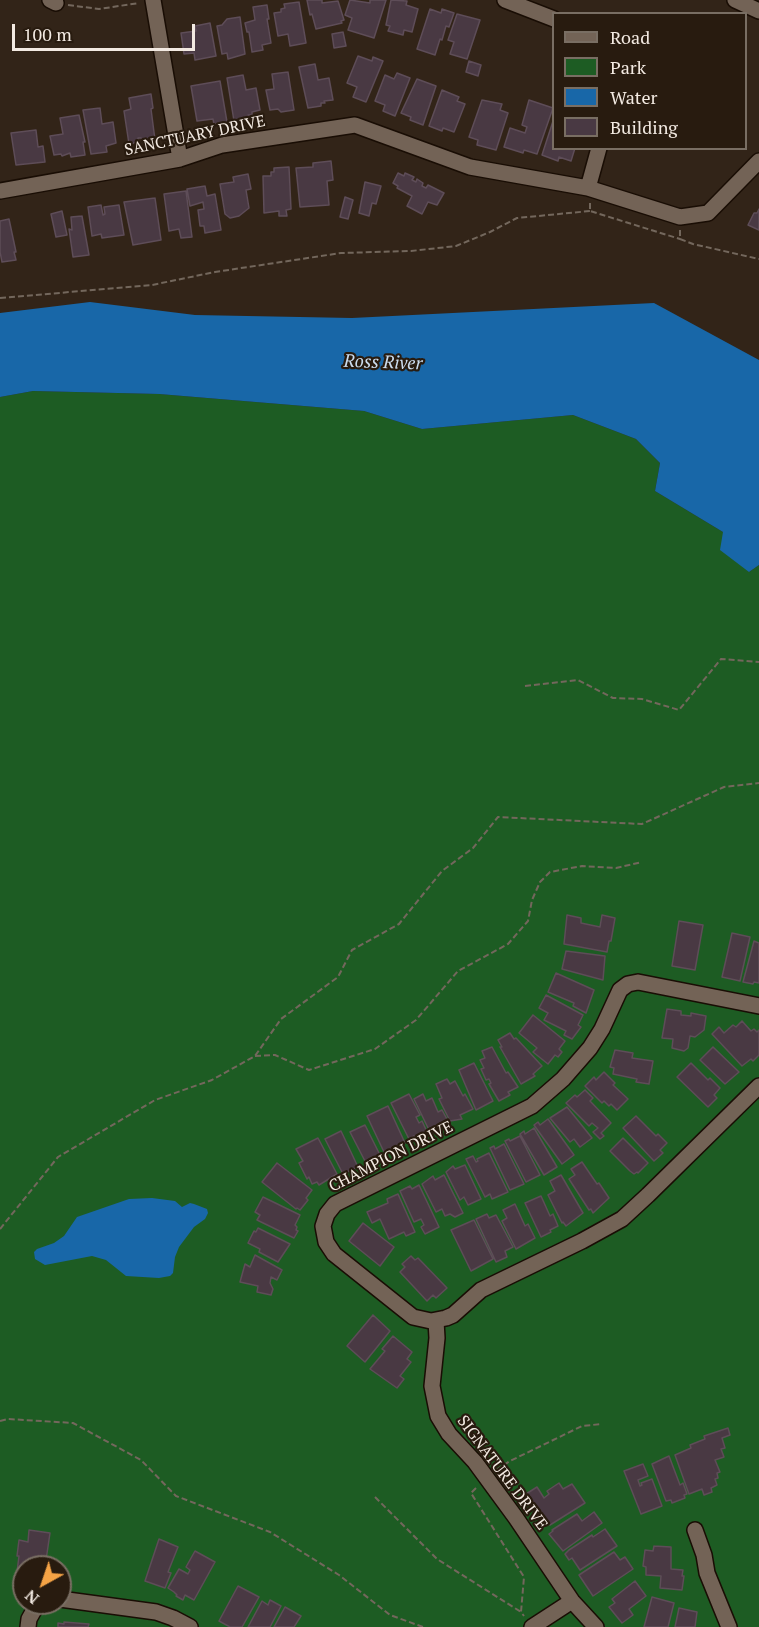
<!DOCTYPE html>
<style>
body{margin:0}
#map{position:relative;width:759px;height:1627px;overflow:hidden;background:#322418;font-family:"PT Serif",serif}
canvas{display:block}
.legend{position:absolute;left:552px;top:12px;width:195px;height:138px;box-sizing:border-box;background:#281b0f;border:2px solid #796e63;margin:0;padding:8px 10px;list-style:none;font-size:18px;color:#f3eae2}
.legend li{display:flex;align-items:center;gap:12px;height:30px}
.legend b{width:30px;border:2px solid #796e63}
.north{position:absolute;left:12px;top:1555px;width:60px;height:60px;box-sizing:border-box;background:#281b0f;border:2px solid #796e63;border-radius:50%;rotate:220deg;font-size:16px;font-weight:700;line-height:24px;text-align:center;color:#f3eae2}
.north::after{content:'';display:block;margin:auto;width:21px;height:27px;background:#f5a345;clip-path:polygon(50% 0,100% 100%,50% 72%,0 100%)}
.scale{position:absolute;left:12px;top:24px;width:183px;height:27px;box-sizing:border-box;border:3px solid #f3eae2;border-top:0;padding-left:8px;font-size:18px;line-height:21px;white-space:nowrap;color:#f3eae2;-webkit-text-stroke:4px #281b0f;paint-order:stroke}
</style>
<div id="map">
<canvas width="759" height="1627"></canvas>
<ul class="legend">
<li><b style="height:8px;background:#736356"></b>Road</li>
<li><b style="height:16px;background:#1d5c23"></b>Park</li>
<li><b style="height:16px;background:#1867a8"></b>Water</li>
<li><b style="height:16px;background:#493943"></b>Building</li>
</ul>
<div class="north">N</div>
<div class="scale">100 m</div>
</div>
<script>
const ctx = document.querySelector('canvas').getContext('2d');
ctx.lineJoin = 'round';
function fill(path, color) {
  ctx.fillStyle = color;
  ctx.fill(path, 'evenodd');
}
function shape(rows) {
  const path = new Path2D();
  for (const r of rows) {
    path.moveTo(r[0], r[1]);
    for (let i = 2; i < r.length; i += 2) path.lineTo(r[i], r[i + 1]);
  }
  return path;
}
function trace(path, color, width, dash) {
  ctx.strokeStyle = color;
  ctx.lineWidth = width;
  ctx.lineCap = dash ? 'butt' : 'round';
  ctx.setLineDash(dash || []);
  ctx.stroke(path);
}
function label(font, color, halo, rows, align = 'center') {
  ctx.font = font + ' "PT Serif",serif';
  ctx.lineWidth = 4.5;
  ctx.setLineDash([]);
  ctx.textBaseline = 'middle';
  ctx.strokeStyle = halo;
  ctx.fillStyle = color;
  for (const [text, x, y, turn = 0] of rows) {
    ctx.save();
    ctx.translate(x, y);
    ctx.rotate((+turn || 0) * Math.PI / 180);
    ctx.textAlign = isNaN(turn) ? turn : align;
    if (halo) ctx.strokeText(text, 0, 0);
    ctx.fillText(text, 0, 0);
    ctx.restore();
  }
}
const green = shape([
 [33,391,159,394,364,411,422,429,573,415,636,439,660,463,655,491,723,532,749,572,759,565,759,1627,0,1627,0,397],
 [24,1567,60,1567,60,1603,24,1603]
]);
const water = shape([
 [90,302,195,315,352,318,654,303,759,360,759,565,749,572,720,550,723,532,655,491,660,463,636,439,573,415,422,429,364,411,159,394,33,391,0,397,0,313],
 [152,1198,175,1201,182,1207,190,1203,194,1204,207,1209,208,1213,205,1219,194,1227,179,1247,175,1257,173,1273,170,1276,159,1278,126,1276,106,1260,92,1256,45,1265,35,1259,34,1252,37,1249,54,1243,64,1236,77,1217,129,1199]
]);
const building = shape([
 [307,0,322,0,322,3,338,1,344,20,341,21,342,23,316,29,312,14,310,15,307,0],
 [350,0,370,3,370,0,386,0,374,38,348,30,352,18,345,15,350,0],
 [391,0,407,1,406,5,418,9,412,32,404,30,403,35,388,31,390,26,386,25,391,0],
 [299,2,306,43,290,46,288,34,278,36,274,13,281,12,281,9,285,8,284,4,299,2],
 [267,5,269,19,267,19,271,43,262,45,263,50,252,52,249,32,247,32,245,23,255,20,253,7,267,5],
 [430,9,441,13,442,9,454,13,449,27,446,26,442,40,440,39,435,55,417,49,430,9],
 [457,14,480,20,467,59,450,54,454,42,448,40,457,14],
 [240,17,245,54,228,59,227,53,222,54,217,26,222,25,227,19,240,17],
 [210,23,216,56,195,60,194,53,184,54,181,33,196,31,195,26,210,23],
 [343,32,346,46,334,48,332,34,343,32],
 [358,56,372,61,373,57,383,61,366,102,353,97,357,87,347,83,358,56],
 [469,61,481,65,478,76,466,72,469,61],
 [315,64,318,80,329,78,333,100,324,101,325,103,321,103,321,106,308,108,299,67,315,64],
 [288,72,294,110,281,112,278,109,270,110,266,90,274,89,272,74,288,72],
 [397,73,410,78,395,116,383,111,385,105,375,101,385,75,394,79,397,73],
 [243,75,246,90,256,88,260,110,252,112,252,115,248,115,249,119,234,121,227,78,243,75],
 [417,79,436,86,423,125,410,120,411,117,401,113,417,79],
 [220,81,227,122,214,124,213,119,197,121,191,86,220,81],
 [442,90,459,97,457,101,465,104,454,132,443,128,442,131,429,126,442,90],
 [151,94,153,108,151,109,155,140,145,141,141,138,138,138,138,142,129,144,124,111,131,109,129,98,151,94],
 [482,100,502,104,500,110,508,113,496,150,477,145,478,140,469,137,482,100],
 [529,100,553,108,537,154,524,150,523,153,504,147,510,128,525,133,527,127,522,125,529,100],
 [100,108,102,124,113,122,116,143,106,146,107,152,91,154,83,110,100,108],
 [79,115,85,142,83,142,85,155,71,157,70,153,62,156,61,154,54,155,50,136,63,134,60,118,79,115],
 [554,118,554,148,575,148,571,161,559,157,558,161,542,155,554,118],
 [36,130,38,147,43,146,45,162,16,165,11,133,36,130],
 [331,161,333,180,327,181,329,205,300,207,296,168,313,167,313,163,331,161],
 [289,167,291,209,286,210,287,216,279,216,279,211,264,213,263,176,271,176,271,172,274,172,274,168,289,167],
 [398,173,404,176,405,173,414,177,412,180,416,182,417,179,423,183,422,186,426,188,428,185,444,193,437,205,428,202,422,214,407,206,412,196,397,188,398,186,393,183,398,173],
 [248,174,251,189,246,190,249,208,239,216,230,218,225,214,220,184,234,182,233,177,248,174],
 [365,182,381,186,376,204,372,203,369,216,359,213,365,182],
 [205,186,207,196,215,194,221,230,205,233,204,226,200,226,198,210,204,209,203,202,190,206,187,189,205,186],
 [186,191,192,237,181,238,179,229,169,231,164,194,186,191],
 [345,197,353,200,348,219,340,217,345,197],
 [155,198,161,240,133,245,124,202,155,198],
 [101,205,103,215,105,214,104,207,119,205,124,235,102,238,101,234,92,236,88,207,101,205],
 [759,209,759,230,748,225,754,213,757,213,759,209],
 [62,211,67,235,56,237,51,214,62,211],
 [82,216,89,255,73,257,69,229,72,230,71,217,82,216],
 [9,219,16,252,14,252,16,260,2,262,0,252,0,221,9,219],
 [567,915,581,918,581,923,600,927,602,915,615,918,611,941,609,941,607,952,564,944,567,915],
 [679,921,703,925,695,970,672,966,679,921],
 [732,933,750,937,740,981,722,977,732,933],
 [754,941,759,943,759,983,754,982,753,984,743,982,754,941],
 [566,951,605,956,603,980,562,969,566,951],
 [556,973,594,990,586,1013,573,1006,574,1003,548,992,556,973],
 [546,995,583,1015,578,1025,581,1027,572,1039,564,1035,566,1031,544,1020,548,1013,539,1008,546,995],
 [667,1009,681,1011,681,1015,691,1016,691,1013,706,1016,704,1030,695,1037,690,1036,688,1048,684,1051,672,1048,673,1039,662,1038,667,1009],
 [533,1015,565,1041,559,1049,562,1052,558,1057,555,1055,548,1064,533,1052,537,1048,519,1033,533,1015],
 [742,1021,751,1031,754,1029,757,1032,759,1030,759,1055,753,1061,751,1059,742,1066,712,1034,719,1027,724,1033,733,1025,736,1027,742,1021],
 [510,1033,514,1039,516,1038,542,1066,533,1074,535,1076,521,1084,500,1047,502,1047,498,1040,510,1033],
 [492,1047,506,1073,508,1072,518,1087,508,1092,510,1095,499,1101,489,1084,491,1083,489,1079,486,1080,481,1069,484,1068,480,1060,485,1058,482,1051,492,1047],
 [713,1047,739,1072,725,1084,700,1060,713,1047],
 [615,1050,633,1053,632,1058,653,1061,649,1084,636,1082,637,1079,613,1074,614,1068,610,1067,615,1050],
 [474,1063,493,1101,476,1110,459,1070,474,1063],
 [691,1063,708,1080,710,1078,720,1088,714,1095,717,1098,708,1107,677,1077,691,1063],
 [604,1072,615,1083,613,1085,628,1099,617,1110,611,1104,609,1106,604,1101,602,1103,585,1086,594,1077,596,1080,604,1072],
 [447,1079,450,1084,455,1081,463,1096,465,1094,473,1109,460,1115,462,1119,450,1121,439,1099,442,1098,436,1084,447,1079],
 [585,1090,593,1098,590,1101,611,1123,601,1133,604,1136,600,1139,593,1132,598,1128,592,1123,589,1126,566,1103,575,1095,577,1097,585,1090],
 [409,1094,420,1115,416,1117,419,1123,422,1121,428,1134,416,1140,414,1136,409,1139,391,1103,409,1094],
 [423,1094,426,1101,432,1098,438,1112,442,1110,449,1123,431,1134,414,1099,423,1094],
 [388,1106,405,1143,387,1153,386,1151,384,1152,367,1116,388,1106],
 [567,1107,592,1138,580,1147,574,1139,570,1142,550,1118,567,1107],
 [636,1116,656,1136,658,1134,667,1143,660,1150,663,1153,654,1161,623,1128,636,1116],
 [548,1119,574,1155,562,1164,534,1125,538,1122,540,1125,548,1119],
 [365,1125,381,1157,366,1163,350,1132,365,1125],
 [534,1128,557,1167,544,1175,520,1134,524,1131,525,1134,534,1128],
 [341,1131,358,1167,343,1174,325,1139,341,1131],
 [520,1136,540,1175,526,1182,505,1141,509,1139,510,1141,520,1136],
 [318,1138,337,1174,319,1185,317,1182,312,1184,309,1177,307,1179,299,1163,303,1161,296,1149,318,1138],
 [623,1138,648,1163,638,1173,637,1172,634,1174,630,1171,610,1151,623,1138],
 [504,1144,524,1184,510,1190,490,1148,494,1146,495,1149,504,1144],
 [489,1153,508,1192,492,1199,490,1194,485,1197,466,1159,473,1156,476,1162,478,1161,477,1159,489,1153],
 [582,1162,597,1184,599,1183,609,1198,593,1213,591,1209,589,1210,569,1179,575,1175,571,1169,582,1162],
 [277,1163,312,1190,306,1198,308,1200,300,1210,297,1208,296,1209,262,1182,277,1163],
 [465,1165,481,1199,468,1205,464,1197,460,1200,446,1172,453,1166,455,1169,465,1165],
 [444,1175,463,1213,455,1217,450,1214,445,1216,442,1209,436,1212,422,1184,433,1176,435,1180,444,1175],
 [561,1175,583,1213,566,1226,563,1222,562,1223,548,1195,555,1191,550,1181,561,1175],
 [419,1185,439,1227,425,1234,421,1227,424,1225,421,1219,414,1222,400,1191,410,1186,412,1189,419,1185],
 [398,1194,415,1232,406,1236,404,1232,389,1239,380,1219,372,1223,367,1212,388,1203,387,1199,398,1194],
 [541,1196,550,1216,553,1214,558,1226,550,1230,551,1232,541,1237,525,1203,541,1196],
 [263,1197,300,1215,295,1225,297,1227,296,1230,298,1231,294,1238,257,1220,260,1215,255,1212,263,1197],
 [515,1204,525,1226,528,1224,535,1238,516,1249,502,1221,507,1218,503,1210,515,1204],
 [487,1214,489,1218,496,1215,513,1247,505,1251,507,1257,496,1262,476,1219,487,1214],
 [474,1220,493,1259,471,1271,451,1230,474,1220],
 [363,1223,394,1247,380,1266,349,1241,363,1223],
 [258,1228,290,1244,278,1262,259,1252,260,1249,248,1243,254,1231,256,1232,258,1228],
 [255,1255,282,1270,277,1280,271,1277,270,1283,273,1289,271,1295,257,1292,258,1286,240,1282,245,1264,250,1267,255,1255],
 [411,1256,415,1260,418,1258,447,1288,436,1298,433,1295,427,1301,400,1272,405,1267,402,1264,411,1256],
 [373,1315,390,1331,365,1362,347,1346,373,1315],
 [393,1336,412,1352,407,1359,411,1362,400,1376,404,1379,397,1388,370,1369,385,1351,382,1349,393,1336],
 [728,1428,730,1435,722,1438,725,1448,721,1449,724,1457,715,1460,720,1472,717,1473,718,1478,715,1479,717,1485,711,1488,712,1492,704,1495,702,1489,689,1494,675,1455,691,1448,690,1445,705,1439,704,1436,728,1428],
 [669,1456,680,1485,683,1483,687,1494,684,1495,685,1498,672,1503,671,1500,666,1501,652,1464,669,1456],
 [643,1464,648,1476,638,1480,640,1486,642,1485,641,1483,652,1479,662,1506,641,1514,624,1471,643,1464],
 [559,1483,563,1489,572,1484,585,1503,550,1525,542,1513,538,1516,526,1494,537,1487,544,1498,549,1494,547,1491,559,1483],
 [594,1512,602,1523,563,1551,549,1534,553,1531,552,1530,577,1514,582,1521,594,1512],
 [605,1529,617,1546,580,1570,572,1558,569,1560,565,1554,569,1550,592,1535,593,1537,605,1529],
 [29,1530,50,1533,45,1567,24,1567,24,1575,17,1572,19,1556,17,1556,19,1540,28,1542,29,1530],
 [159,1539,178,1547,168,1572,171,1573,165,1588,145,1581,159,1539],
 [654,1546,671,1547,671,1569,683,1570,682,1576,684,1576,682,1590,660,1588,661,1576,646,1575,646,1567,643,1566,645,1550,653,1551,654,1546],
 [195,1551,215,1562,194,1600,185,1595,183,1600,176,1596,177,1595,174,1592,168,1588,179,1569,188,1574,190,1570,186,1567,195,1551],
 [614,1552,620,1560,625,1557,633,1569,593,1596,579,1575,614,1552],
 [635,1581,646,1596,629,1609,633,1615,622,1623,609,1607,615,1603,612,1599,635,1581],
 [238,1586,259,1597,242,1627,230,1627,219,1621,238,1586],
 [652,1597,674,1603,668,1627,644,1627,652,1597],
 [270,1600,281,1606,270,1627,248,1627,262,1601,268,1605,270,1600],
 [285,1607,301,1616,294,1627,274,1627,285,1607],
 [679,1608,697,1612,695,1627,675,1627,679,1608],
 [64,1622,89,1624,88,1627,58,1627,58,1623,64,1624,64,1622]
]);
const path = shape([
 [68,5,99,9,139,3],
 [590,203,590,211,680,239],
 [680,230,680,239,693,244,759,259],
 [0,298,152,285,215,272,341,253,411,251,456,246,490,232,517,218,590,211],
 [525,686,578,680,613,698,642,699,679,710,721,659,759,662],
 [255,1056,275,1055,309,1070,375,1049,416,1020,458,971,508,944,528,921,532,900,540,882,550,872,582,866,616,868,642,862],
 [0,1229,58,1157,155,1100,212,1080,255,1056,281,1019,338,977,352,950,399,924,442,871,473,848,498,817,642,824,724,787,759,783],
 [0,1421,8,1419,73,1423,141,1460,176,1496,270,1532,339,1575,390,1615,423,1627],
 [496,1470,510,1461,582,1426,602,1424],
 [476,1488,471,1493,524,1577,521,1612,524,1616],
 [375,1497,437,1559,521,1612]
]);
const minor = shape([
 [50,0,56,3],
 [153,0,180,159],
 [505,0,554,19],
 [735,0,759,11],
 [588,188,599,148],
 [0,191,180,159,222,145,355,125,470,167,588,188,680,217,708,213,759,161],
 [759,1006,638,982,628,984,620,990,602,1029,590,1048,563,1079,532,1106,335,1204,327,1214,323,1226,326,1242,334,1254,413,1317,431,1321,446,1318,453,1315,481,1290,582,1241,622,1219,648,1195,759,1086],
 [436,1321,437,1338,432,1386,438,1416,449,1434,475,1462,516,1518,572,1601,596,1627],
 [695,1530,704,1555,707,1573,729,1627],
 [60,1599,156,1612,173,1618,190,1627],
 [28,1627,29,1619,34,1610,41,1603],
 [532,1627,572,1601]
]);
const streetNames = [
 ["SANCTUARY DRIVE",195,136,-12],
 ["CHAMPION DRIVE",391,1157,-27],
 ["SIGNATURE DRIVE",502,1473,53]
];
const waterNames = [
 ["Ross River",383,363,2]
];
fill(green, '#1d5c23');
fill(water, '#1867a8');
fill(building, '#493943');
trace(building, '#5e4d58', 1.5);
trace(minor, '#190d04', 18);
trace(path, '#73675c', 2, [6, 3]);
trace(minor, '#736356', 15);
label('16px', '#f3eae2', '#281b0f', streetNames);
label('italic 18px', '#cbdcee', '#281b0f', waterNames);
</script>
